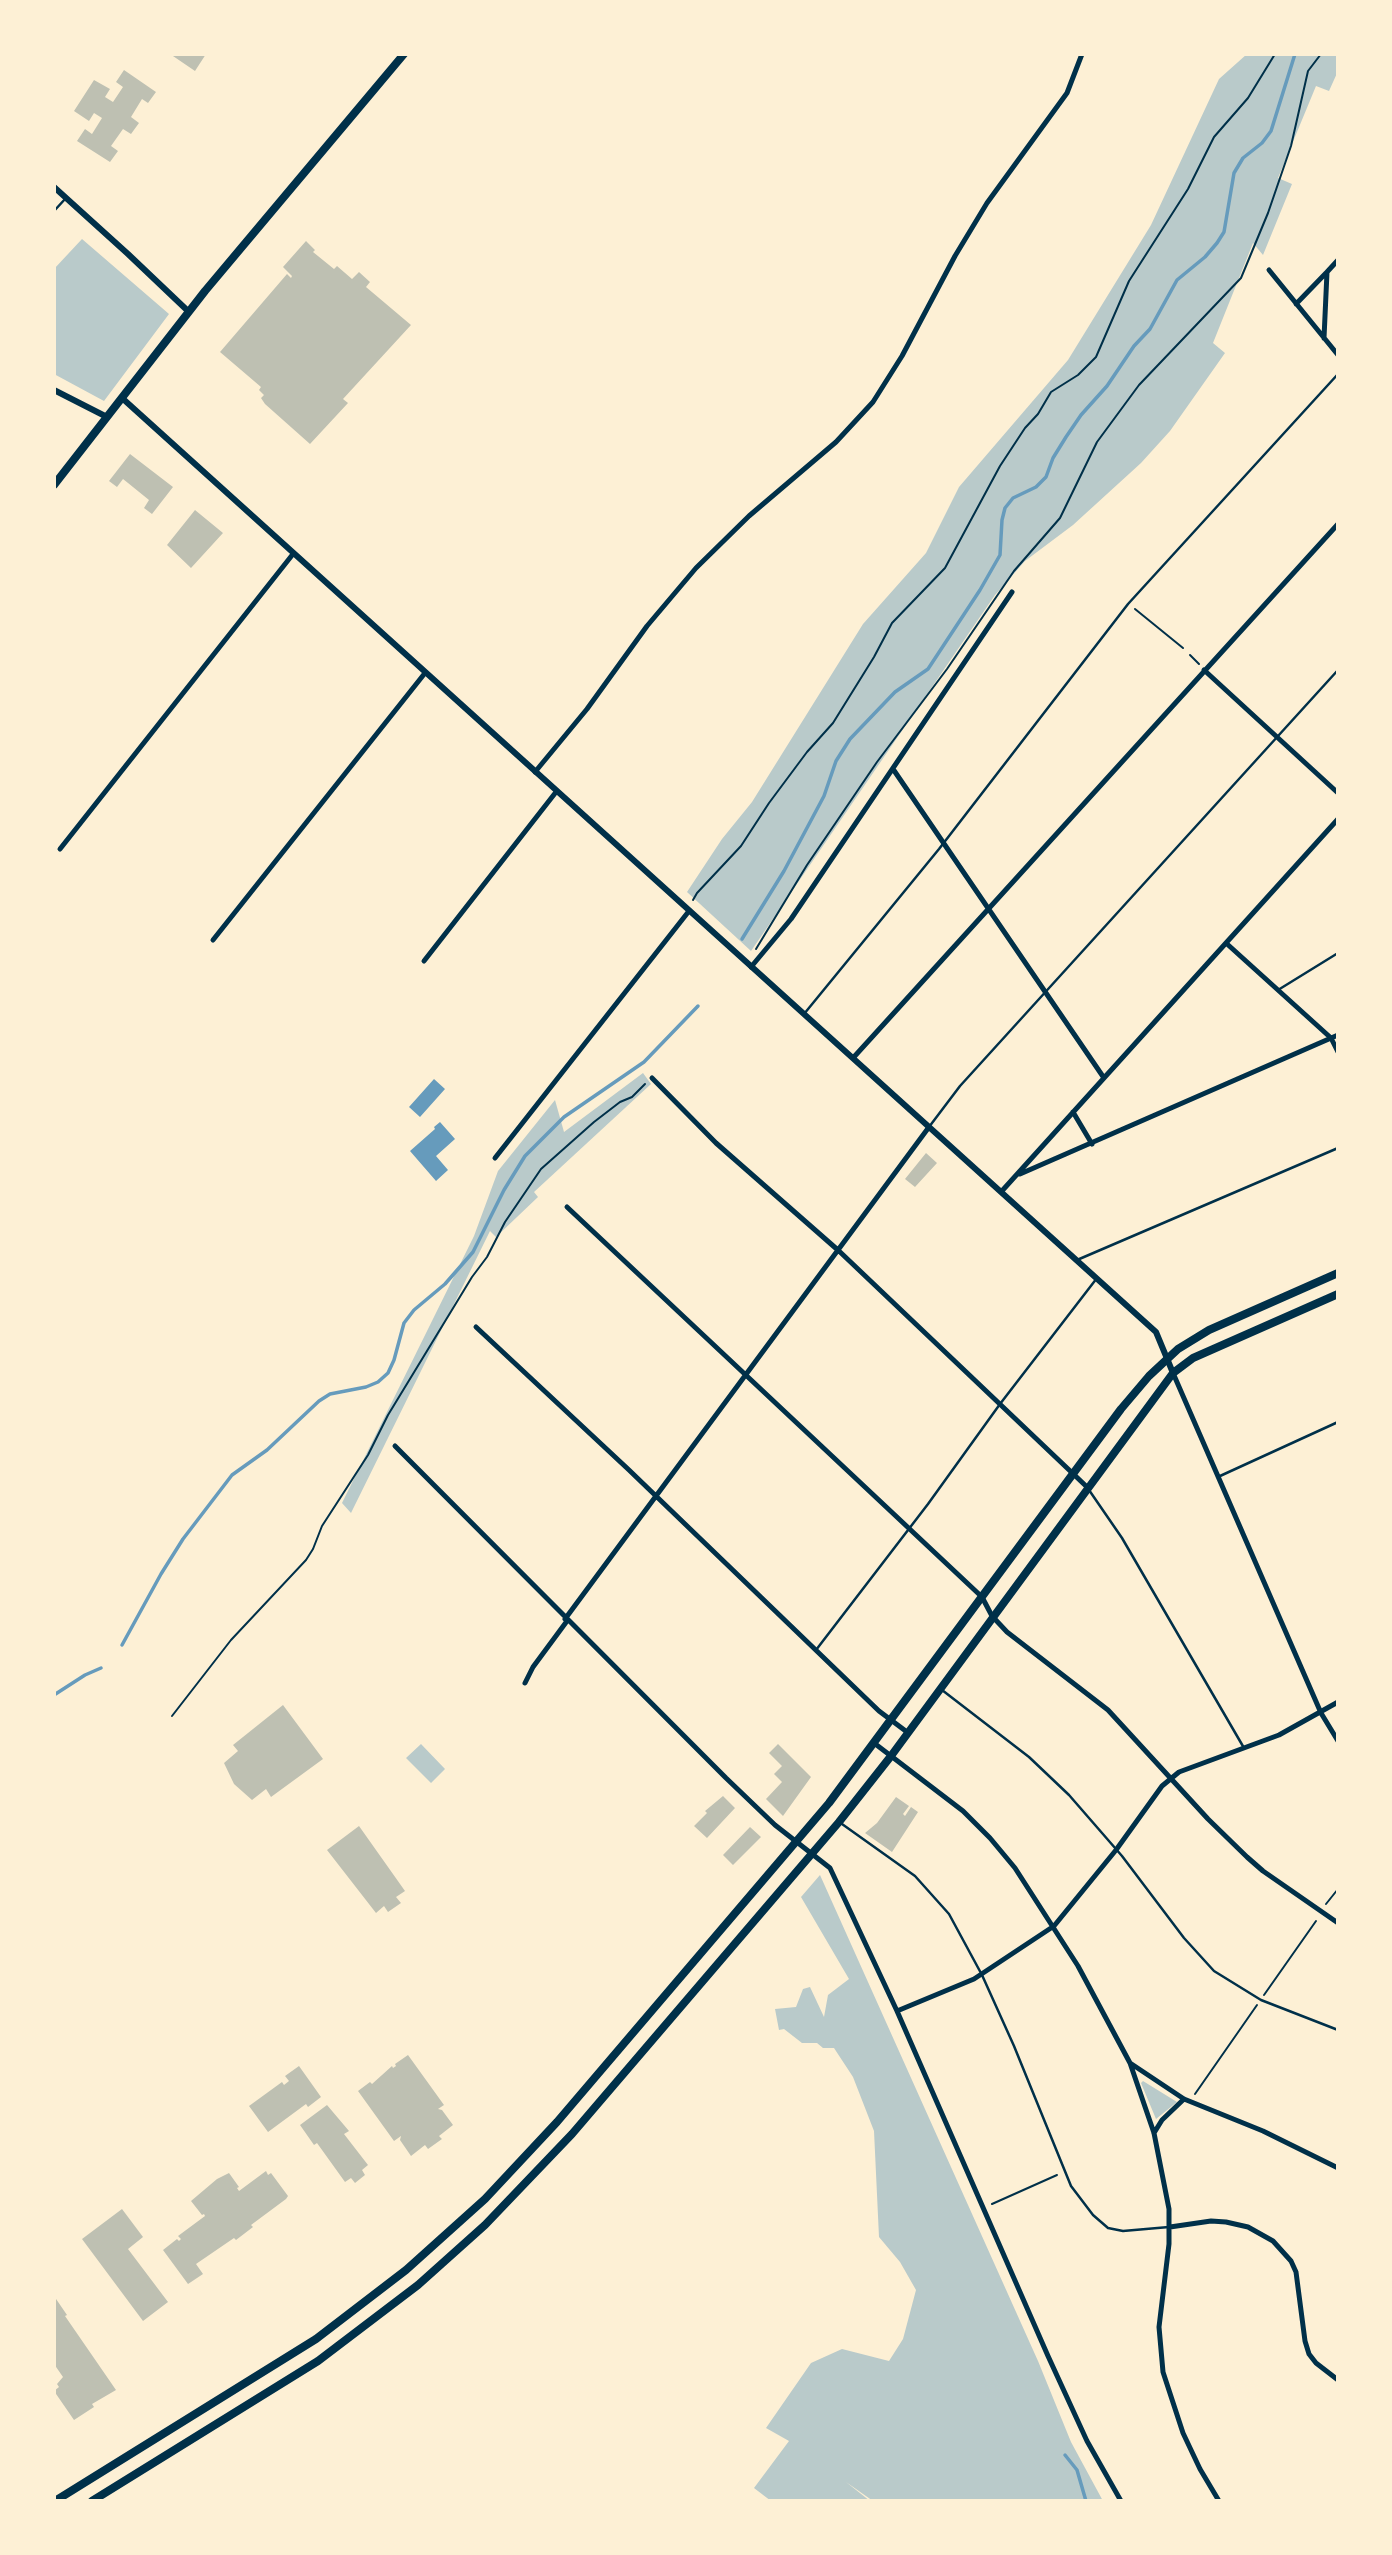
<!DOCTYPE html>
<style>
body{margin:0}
#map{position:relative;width:1392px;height:2555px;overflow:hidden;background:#fdf0d5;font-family:Quicksand,sans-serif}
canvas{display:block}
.frame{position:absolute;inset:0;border:56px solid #fdf0d5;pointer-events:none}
</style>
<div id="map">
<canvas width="1392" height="2555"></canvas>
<div class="frame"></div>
</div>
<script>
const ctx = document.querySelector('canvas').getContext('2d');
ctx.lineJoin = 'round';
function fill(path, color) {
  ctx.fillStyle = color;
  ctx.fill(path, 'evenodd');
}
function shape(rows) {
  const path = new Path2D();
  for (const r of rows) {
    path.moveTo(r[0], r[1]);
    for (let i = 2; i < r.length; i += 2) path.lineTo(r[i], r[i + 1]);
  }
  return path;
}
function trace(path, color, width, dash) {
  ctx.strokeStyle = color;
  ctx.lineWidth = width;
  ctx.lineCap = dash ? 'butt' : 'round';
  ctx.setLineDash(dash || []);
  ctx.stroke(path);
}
const green = shape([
 [1247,54,1338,54,1338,71,1329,91,1316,86,1278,178,1292,184,1263,255,1253,243,1213,343,1225,353,1170,431,1141,463,1073,525,1025,561,995,595,751,951,687,892,722,839,752,802,863,624,926,553,959,487,1068,360,1151,225,1219,79],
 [82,239,169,314,104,401,54,374,54,269],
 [643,1073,651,1084,534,1192,538,1197,496,1237,490,1231,351,1513,342,1503,474,1236,498,1171,555,1100,564,1132],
 [421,1744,445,1769,431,1783,406,1758],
 [820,1875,1038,2361,1071,2442,1103,2501,873,2501,846,2482,870,2501,771,2501,754,2488,789,2441,766,2428,811,2363,842,2349,889,2361,903,2339,916,2290,900,2262,879,2237,874,2131,853,2077,834,2048,823,2048,817,2043,802,2043,784,2029,779,2030,775,2009,796,2007,803,1989,810,1987,824,2017,828,1995,849,1979,801,1897],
 [1143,2081,1177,2102,1156,2119,1141,2083]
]);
const water = shape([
 [434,1079,445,1089,420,1117,409,1107],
 [440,1122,455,1139,436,1156,448,1170,436,1181,410,1151,435,1129,434,1127]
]);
const stream = shape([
 [742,939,784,871,824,796,836,761,850,739,895,692,928,669,980,590,1000,555,1002,520,1005,508,1013,498,1036,487,1046,477,1053,458,1066,437,1081,415,1107,386,1134,346,1150,329,1177,280,1205,257,1217,243,1224,232,1234,173,1243,158,1262,143,1271,131,1295,54],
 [122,1645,161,1574,183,1539,232,1475,267,1450,319,1401,330,1394,366,1387,378,1382,388,1373,394,1360,404,1323,414,1310,445,1284,473,1252,504,1190,525,1156,564,1117,644,1062,698,1006],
 [54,1695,85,1675,101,1668],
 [1065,2455,1077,2470,1086,2501]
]);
const building = shape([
 [170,54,206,54,195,71],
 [124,70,156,92,148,103,142,99,131,117,139,123,131,134,123,129,111,146,118,151,110,162,77,141,85,129,92,134,102,118,94,113,89,121,74,111,94,80,110,89,105,97,113,102,123,87,116,82],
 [306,241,315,250,313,252,334,269,337,266,352,279,359,272,370,282,366,287,411,325,343,399,348,403,310,444,265,404,261,398,264,395,259,390,261,387,220,352,287,274,291,278,292,276,283,267],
 [130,454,173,487,152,514,144,508,149,500,128,483,123,479,117,487,109,481],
 [195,510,223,533,191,568,167,545],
 [926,1153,937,1163,915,1187,905,1179],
 [283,1705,323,1759,271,1797,266,1789,252,1800,234,1784,224,1763,238,1751,233,1745],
 [778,1744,811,1777,783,1816,766,1799,782,1782,774,1774,782,1766,769,1753],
 [723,1796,735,1808,707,1838,694,1826,707,1813,705,1811],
 [896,1797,909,1806,903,1814,905,1816,911,1807,918,1812,892,1852,865,1833,877,1823],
 [359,1826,405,1891,396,1897,401,1903,388,1912,384,1906,376,1913,327,1850],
 [750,1827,761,1837,733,1865,723,1855],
 [408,2055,444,2105,438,2109,442,2110,453,2125,439,2136,442,2139,428,2149,425,2145,411,2156,400,2140,401,2136,394,2141,358,2091,370,2082,372,2084,392,2066,393,2068,396,2066,395,2064],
 [299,2066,321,2097,308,2107,306,2104,268,2132,249,2106,282,2082,284,2085,289,2081,285,2076],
 [327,2105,349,2131,344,2134,368,2165,362,2170,365,2175,355,2183,351,2178,345,2182,317,2143,314,2145,300,2125],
 [266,2171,268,2175,271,2173,288,2196,286,2199,251,2225,253,2227,236,2240,234,2238,196,2264,203,2274,188,2284,163,2250,177,2239,179,2241,181,2239,178,2236,205,2216,204,2214,202,2215,191,2201,217,2179,229,2173,239,2187,237,2188,239,2191],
 [122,2209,143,2237,128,2249,168,2302,143,2321,82,2239],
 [54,2296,67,2315,65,2316,116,2390,92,2404,94,2407,74,2420,54,2391,59,2387,57,2384,63,2377,54,2364]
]);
const path = shape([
 [1135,609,1183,648],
 [1190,655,1199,664],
 [693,900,697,893,741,846,769,803,807,752,833,723,874,657,892,623,945,568,1000,466,1025,428,1038,414,1051,392,1078,375,1096,357,1129,281,1188,189,1214,137,1248,98,1275,54],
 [756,949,807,865,877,762,947,669,1014,571,1060,518,1097,442,1139,385,1241,278,1268,213,1291,146,1308,71,1321,54],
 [172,1716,231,1640,306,1560,313,1549,322,1526,368,1455,388,1415,472,1277,487,1257,505,1222,541,1169,594,1122,620,1102,632,1097,645,1084],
 [1326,1904,1338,1889],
 [1264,1995,1316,1921],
 [1195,2094,1257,2005],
 [992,2204,1057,2175]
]);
const service = shape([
 [54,211,66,198],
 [1278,990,1338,953],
 [804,1014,939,849,1128,604,1338,374],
 [929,1127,960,1086,1338,670],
 [1077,1260,1338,1148],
 [1220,1476,1338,1422],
 [1089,1490,1122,1538,1244,1748],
 [816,1650,928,1504,1000,1404,1097,1278],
 [942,1690,1029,1757,1069,1795,1122,1856,1184,1938,1214,1971,1261,2000,1338,2030],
 [842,1824,915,1876,949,1914,982,1975,1014,2046,1071,2186,1093,2215,1108,2228,1123,2231,1169,2227]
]);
const minor = shape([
 [1269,270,1338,355],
 [1296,304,1326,273],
 [1324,338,1327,272,1338,260],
 [1204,670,1338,793],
 [893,769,1104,1078],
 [535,772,587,709,647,626,696,568,749,516,836,442,873,402,902,356,955,256,987,203,1067,93,1082,54],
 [60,849,293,554],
 [213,940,425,673],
 [1226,943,1331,1038,1338,1052],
 [424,961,556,792],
 [751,967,791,919,1012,592],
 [853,1058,1338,524],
 [652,1078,716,1143,839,1251,1087,1487],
 [1073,1112,1092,1144],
 [495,1158,689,911],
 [1020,1174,1338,1035],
 [1001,1192,1338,819],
 [567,1207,982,1597,992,1616,1007,1632,1108,1710,1208,1819,1247,1857,1263,1871,1338,1923],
 [476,1327,629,1470,879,1711,907,1732],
 [1173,1373,1321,1713,1338,1741],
 [395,1446,726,1778,775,1825,830,1868,897,2011,1048,2356,1087,2441,1121,2501],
 [565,1619,929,1127],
 [525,1683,533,1667,567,1621],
 [874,1743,963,1811,990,1838,1015,1868,1078,1966,1130,2063,1154,2133,1169,2209,1169,2244,1159,2327,1163,2372,1183,2433,1200,2469,1219,2501],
 [897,2011,974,1979,1054,1926,1116,1850,1162,1786,1179,1772,1279,1735,1338,1702],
 [1130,2063,1184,2099,1263,2131,1338,2168],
 [1154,2133,1162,2120,1184,2099],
 [1170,2227,1211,2221,1226,2222,1248,2227,1273,2241,1291,2261,1296,2272,1305,2341,1309,2354,1316,2363,1338,2380]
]);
const tertiary = shape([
 [54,187,128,254,189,312],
 [54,390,107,417],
 [122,398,1156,1332,1173,1373]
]);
const primary = shape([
 [54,485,205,291,404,54],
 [55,2501,316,2339,406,2270,485,2199,557,2122,829,1803,1121,1409,1149,1376,1178,1349,1209,1330,1338,1273],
 [92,2501,318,2361,418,2285,485,2225,572,2134,839,1822,891,1756,1173,1373,1193,1358,1338,1294]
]);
fill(green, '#b9caca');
fill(water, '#669bbc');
trace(stream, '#669bbc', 3.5);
fill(building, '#bec0b2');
trace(path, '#003049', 2);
trace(service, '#003049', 2.5);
trace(minor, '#003049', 5);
trace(tertiary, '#003049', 6);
trace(primary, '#003049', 8);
</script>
